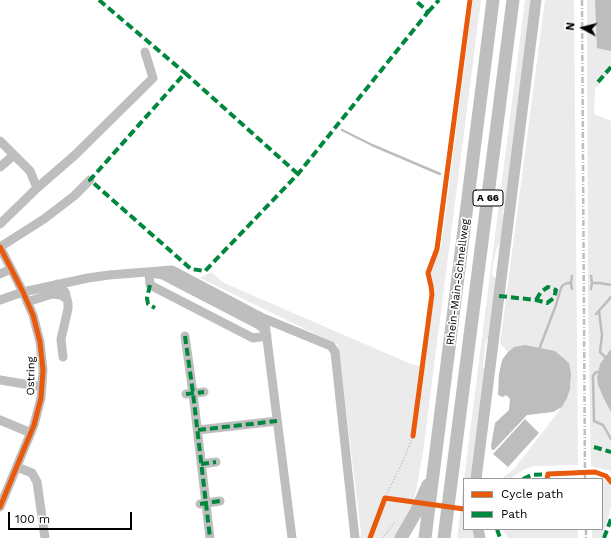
<!DOCTYPE html>
<style>
body{margin:0}
#map{position:relative;width:611px;height:538px;overflow:hidden;background:#fff;font-family:"Work Sans",sans-serif}
canvas{display:block}
.legend{position:absolute;left:463px;top:478px;width:140px;height:52px;box-sizing:border-box;background:#fff;border:1px solid #999;margin:0;padding:5px 7px;list-style:none;font-size:12px;color:#000}
.legend li{display:flex;align-items:center;gap:8px;height:20px}
.legend b{width:20px;border:1px solid #999}
.north{position:absolute;left:563px;top:8px;width:40px;height:40px;-webkit-text-stroke:3px #fff;paint-order:stroke;rotate:277deg;font-size:11px;font-weight:700;line-height:16px;text-align:center;color:#000}
.north::after{content:'';display:block;margin:auto;width:14px;height:18px;background:#000;clip-path:polygon(50% 0,100% 100%,50% 72%,0 100%)}
.scale{position:absolute;left:8px;top:512px;width:124px;height:18px;box-sizing:border-box;border:2px solid #000;border-top:0;padding-left:5px;font-size:12px;line-height:14px;white-space:nowrap;color:#000;-webkit-text-stroke:3px #fff;paint-order:stroke}
</style>
<div id="map">
<canvas width="611" height="538"></canvas>
<ul class="legend">
<li><b style="height:5px;background:#e8590c"></b>Cycle path</li>
<li><b style="height:5px;background:#00873e"></b>Path</li>
</ul>
<div class="north">N</div>
<div class="scale">100 m</div>
</div>
<script>
const ctx = document.querySelector('canvas').getContext('2d');
ctx.lineJoin = 'round';
function fill(path, color) {
  ctx.fillStyle = color;
  ctx.fill(path, 'evenodd');
}
function shape(rows) {
  const path = new Path2D();
  for (const r of rows) {
    path.moveTo(r[0], r[1]);
    for (let i = 2; i < r.length; i += 2) path.lineTo(r[i], r[i + 1]);
  }
  return path;
}
function trace(path, color, width, dash) {
  ctx.strokeStyle = color;
  ctx.lineWidth = width;
  ctx.lineCap = dash ? 'butt' : 'round';
  ctx.setLineDash(dash || []);
  ctx.stroke(path);
}
function label(font, color, halo, rows, align = 'center') {
  ctx.font = font + ' "Work Sans",sans-serif';
  ctx.lineWidth = 3.5;
  ctx.setLineDash([]);
  ctx.textBaseline = 'middle';
  ctx.strokeStyle = halo;
  ctx.fillStyle = color;
  for (const [text, x, y, turn = 0] of rows) {
    ctx.save();
    ctx.translate(x, y);
    ctx.rotate((+turn || 0) * Math.PI / 180);
    ctx.textAlign = isNaN(turn) ? turn : align;
    if (halo) ctx.strokeText(text, 0, 0);
    ctx.fillText(text, 0, 0);
    ctx.restore();
  }
}
const green = shape([
 [473,0,481,0,423,452,416,491,406,522,395,538,360,538,361,532,338,345,200,278,211,272,224,283,411,364,425,367,435,292,431,275,431,270,441,247],
 [525,0,531,0,510,176,503,212,503,224,500,242,497,247,493,264,492,275,495,278,496,286,489,339,486,340,485,345,483,366,485,371,472,479,464,479],
 [545,0,574,0,578,465,535,466,523,470,510,479,501,479,514,469,562,407,567,398,570,389,571,374,514,347,508,352,500,344],
 [587,0,611,0,611,71,595,89,594,114,611,121,611,472,607,470,591,466,588,295],
 [591,477,602,478,611,485,611,507,602,538,592,538,592,529,602,529,602,479,591,479],
 [464,483,464,529,474,529,476,538,457,538],
 [502,529,578,529,578,538,508,538]
]);
const water = shape([
 [595,0,611,0,611,51,597,48],
 [525,345,555,351,569,363,571,374,570,389,567,398,562,407,553,412,527,415,494,450,492,450,491,446,495,423,509,410,510,399,506,395,503,397,498,395,499,374,502,360,508,352,514,347],
 [611,349,611,412,604,399,598,385,597,378,600,364],
 [525,419,539,433,508,467,493,454]
]);
const stream = shape([
 [342,130,372,145,440,174],
 [591,276,592,283],
 [571,283,572,276],
 [591,289,592,283,600,283,611,285],
 [599,311,602,335,600,352,605,357],
 [596,314,611,297],
 [540,347,556,305,561,288,563,285,567,283,571,283,572,289],
 [598,372,596,372,593,376,594,421,603,425,611,439]
]);
const path = shape([
 [370,538,385,498,403,461,413,436],
 [383,538,395,522]
]);
const minor = shape([
 [0,141,14,155],
 [0,167,14,155,30,171,37,188,0,224],
 [37,188,75,155,153,78,145,52],
 [0,247,23,292,33,315,40,342,43,370,41,398,34,425,0,507],
 [0,247,44,219,74,196,90,180],
 [149,272,150,285,253,338,267,336],
 [152,273,163,275,176,282,259,325,266,331],
 [0,274,11,269],
 [57,284,65,292,68,303,68,309,61,339,63,357],
 [0,300,23,292,88,278,109,275,172,270,263,318,331,346,335,352,355,538],
 [27,302,52,294,61,295,67,299],
 [263,318,265,323,292,538],
 [185,336,193,393,210,538],
 [0,380,42,387],
 [186,394,204,392],
 [0,420,31,433],
 [198,430,277,421],
 [201,464,216,462],
 [17,467,32,473,37,482,45,538],
 [200,504,220,501]
]);
const major = shape([
 [476,479,536,0],
 [478,529,480,538]
]);
const highway = shape([
 [401,538,416,512,428,485],
 [425,538,493,0],
 [444,538,513,0]
]);
const rail = shape([
 [582,0,585,479],
 [586,529,586,538]
]);
const quiet = shape([
 [99,0,185,73],
 [428,12,439,0],
 [598,82,611,67],
 [298,174,185,73,90,180,191,269,205,271,298,174,428,12,415,0],
 [150,285,147,298,148,304,155,308],
 [499,296,536,300,547,303,554,298,556,290,548,287,541,292,536,300],
 [185,336,193,393,210,538],
 [186,394,204,392],
 [198,430,277,421],
 [594,447,611,452],
 [201,464,216,462],
 [523,479,531,475,550,474],
 [200,504,220,501],
 [497,529,500,538],
 [604,538,611,519]
]);
const cycleway = shape([
 [0,247,23,292,33,315,40,342,43,370,41,398,34,425,0,507],
 [413,436,432,294,431,286,428,273,437,249,470,0],
 [547,479,548,474,595,472,606,476,611,482],
 [370,538,385,498,464,509]
]);
const shields = [
 [488,198,30]
];
const shieldNames = [
 ["A 66",488,198]
];
const streetNames = [
 ["Rhein-Main-Schnellweg",458,282,-83],
 ["Ostring",31,376,-89]
];
fill(green, '#ebebeb');
fill(water, '#bdbdbd');
trace(stream, '#bdbdbd', 2.5);
trace(path, '#b9b9b9', 1.5, [1, 2]);
trace(minor, '#bebebe', 9);
trace(major, '#bebebe', 11);
trace(highway, '#bebebe', 13);
trace(rail, '#bebebe', 2.5, [6, 2, 1, 2]);
trace(quiet, '#00873e', 4, [8, 4]);
trace(cycleway, '#e8590c', 5);
for (const [x, y, w] of shields) {
  const box = new Path2D();
  box.roundRect(x - w / 2, y - 8, w, 16, 3);
  ctx.fillStyle = '#fff';
  ctx.fill(box);
  trace(box, '#000', 1);
}
label('bold 10px', '#000', null, shieldNames);
label('11px', '#000', '#fff', streetNames);
</script>
